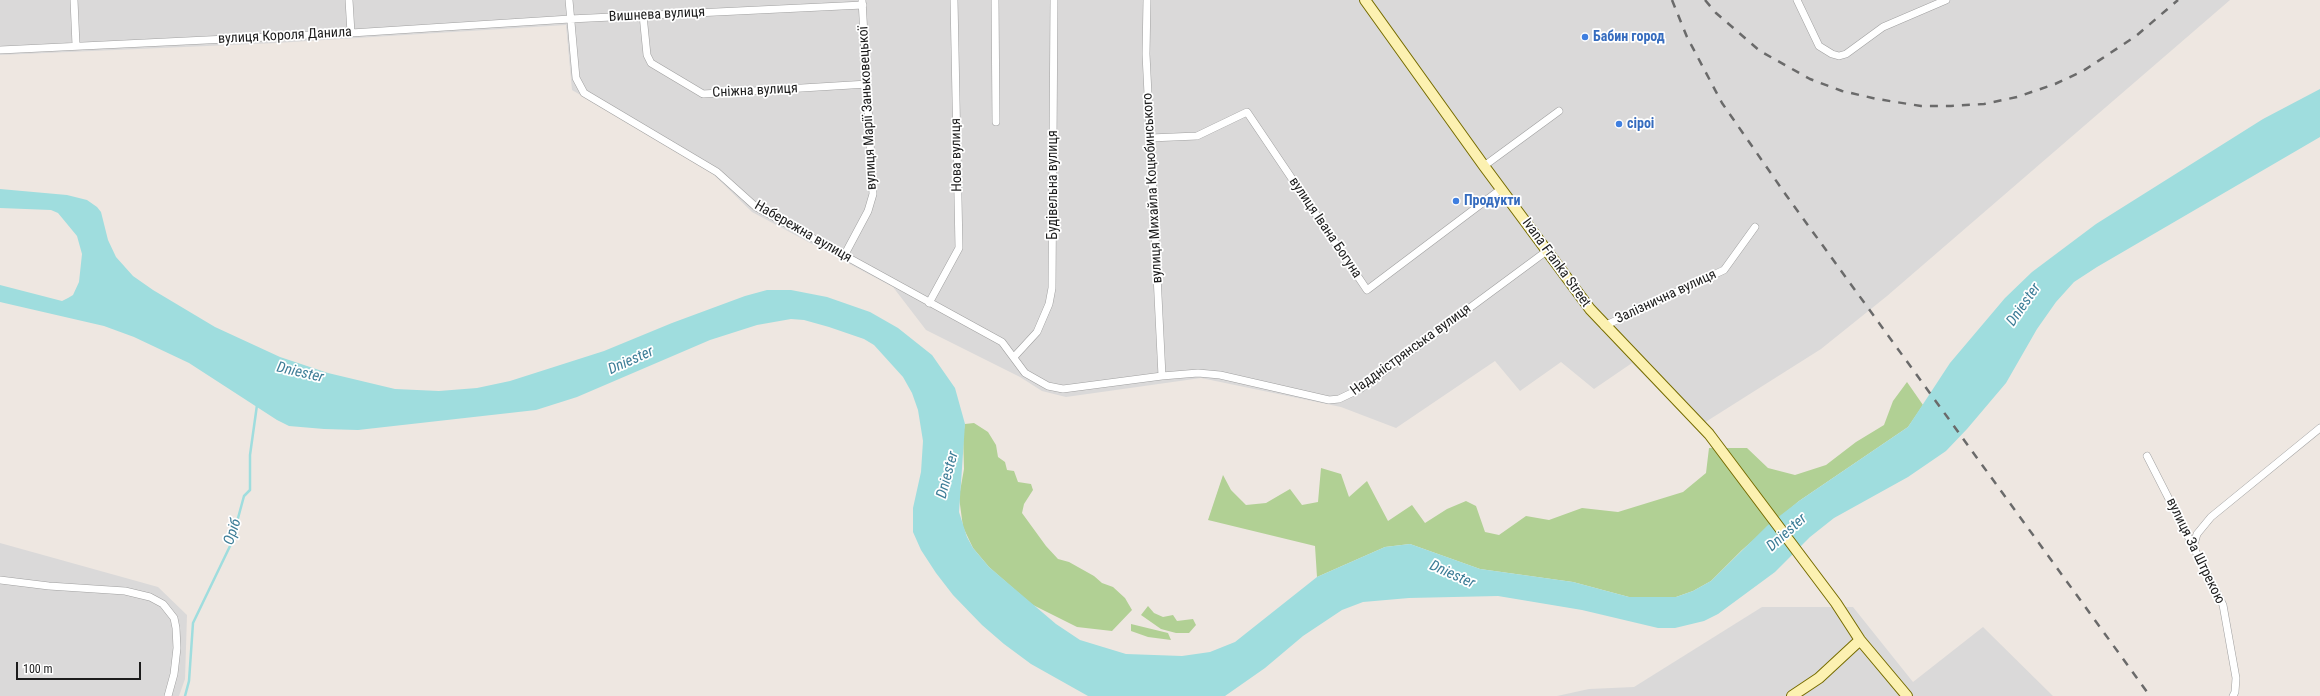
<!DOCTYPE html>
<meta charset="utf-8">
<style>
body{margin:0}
#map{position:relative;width:2320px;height:696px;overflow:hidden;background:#eee7e1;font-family:"Roboto Condensed",sans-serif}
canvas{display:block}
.scale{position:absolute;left:16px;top:662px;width:125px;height:18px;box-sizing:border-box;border:2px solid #1c1c1c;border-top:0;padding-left:5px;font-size:12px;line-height:14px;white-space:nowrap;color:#1c1c1c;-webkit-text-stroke:3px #fff;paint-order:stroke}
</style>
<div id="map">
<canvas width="2320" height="696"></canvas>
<div class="scale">100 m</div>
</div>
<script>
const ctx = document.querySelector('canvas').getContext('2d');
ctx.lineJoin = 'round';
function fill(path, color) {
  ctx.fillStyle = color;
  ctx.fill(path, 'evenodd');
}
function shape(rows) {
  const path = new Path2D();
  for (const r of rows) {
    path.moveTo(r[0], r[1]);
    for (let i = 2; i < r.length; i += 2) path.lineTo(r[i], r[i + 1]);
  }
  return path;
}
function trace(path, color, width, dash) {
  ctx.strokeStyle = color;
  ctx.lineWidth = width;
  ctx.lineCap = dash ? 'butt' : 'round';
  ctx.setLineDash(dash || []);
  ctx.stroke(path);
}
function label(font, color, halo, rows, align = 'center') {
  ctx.font = font + ' "Roboto Condensed",sans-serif';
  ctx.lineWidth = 3.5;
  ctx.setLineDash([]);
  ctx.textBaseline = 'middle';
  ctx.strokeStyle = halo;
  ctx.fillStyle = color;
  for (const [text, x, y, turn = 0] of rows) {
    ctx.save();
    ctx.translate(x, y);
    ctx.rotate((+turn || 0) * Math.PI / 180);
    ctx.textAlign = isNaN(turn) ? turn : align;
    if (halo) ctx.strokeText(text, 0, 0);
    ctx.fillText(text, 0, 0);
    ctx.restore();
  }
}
const residential = shape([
 [0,0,2230,0,1887,296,1821,349,1696,428,1632,363,1594,389,1561,362,1520,391,1495,361,1396,428,1341,407,1201,378,1066,397,1042,391,1020,377,926,330,893,287,752,212,713,174,572,90,566,25,276,43,0,55],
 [0,543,158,587,187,615,185,679,179,696,0,696],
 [1762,607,1853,607,1913,682,1983,627,2053,696,1557,696,1589,689,1634,687]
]);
const forest = shape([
 [1907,382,1923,405,1908,427,1799,501,1742,550,1711,581,1693,591,1676,597,1629,597,1573,582,1480,569,1410,544,1385,547,1317,577,1315,546,1208,520,1223,475,1231,490,1246,505,1266,503,1290,489,1302,505,1318,502,1321,468,1341,474,1349,497,1367,481,1388,521,1412,505,1425,523,1447,509,1466,501,1476,506,1485,532,1499,535,1526,516,1549,520,1582,508,1618,512,1683,492,1706,473,1709,448,1747,448,1768,468,1795,475,1826,465,1856,442,1884,425,1893,401],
 [974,423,988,432,996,445,998,457,1005,462,1007,470,1014,471,1018,482,1031,484,1033,490,1024,504,1022,513,1046,546,1058,559,1069,562,1094,576,1102,583,1113,587,1125,598,1132,610,1112,631,1077,627,1031,604,989,567,973,548,963,527,959,497,964,469,963,434,965,424],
 [1148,606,1154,613,1163,617,1173,615,1177,621,1193,619,1196,625,1189,633,1176,633,1161,629,1141,615],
 [1131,624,1168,633,1171,640,1148,637,1131,631]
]);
const water = shape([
 [2320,89,2320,137,2097,267,2074,282,2056,302,2037,329,2006,383,1967,429,1946,451,1908,477,1834,518,1810,537,1775,572,1718,614,1704,621,1675,628,1658,628,1582,610,1498,596,1409,598,1363,602,1342,610,1303,636,1265,668,1225,696,1088,696,1031,664,1004,644,982,625,953,595,936,573,921,550,913,532,913,508,921,472,923,441,918,410,912,393,903,377,874,345,864,339,829,327,804,320,791,319,757,325,710,340,577,397,536,410,358,430,324,429,289,426,277,420,189,363,134,337,104,326,0,302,0,285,62,301,68,298,73,295,79,282,82,254,77,236,58,213,51,210,0,208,0,189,67,195,87,200,97,207,101,212,108,240,116,257,133,276,153,290,215,327,280,357,328,373,395,389,439,391,477,388,510,381,604,351,672,323,745,296,767,290,791,290,827,297,870,312,898,328,932,355,955,388,965,424,959,512,967,537,973,548,989,567,1056,624,1080,640,1126,654,1182,656,1210,652,1235,642,1317,577,1385,547,1410,544,1480,569,1573,582,1629,597,1676,597,1693,591,1711,581,1768,525,1799,501,1908,427,1950,363,2005,298,2032,272,2096,224,2263,119]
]);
const stream = shape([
 [185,696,189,681,193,623,231,544,244,496,250,490,250,455,257,405]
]);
const minor = shape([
 [74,0,76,45],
 [349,0,351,33],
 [569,0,576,78,584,93,717,172,756,207,1002,342,1025,373,1048,386,1063,389,1162,376,1198,373,1220,375,1329,400,1339,399,1360,389,1548,250],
 [995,0,996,122],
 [1147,0,1146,54,1162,376],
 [1797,0,1819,46,1832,54,1839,56,1846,54,1883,27,1946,0],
 [643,15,647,55,651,63,703,94,868,84],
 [0,50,351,33,570,19,863,5],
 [1150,138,1197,136,1247,112,1367,290,1501,189],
 [1484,166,1559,111],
 [844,256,868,211,873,194,862,0],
 [929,303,959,248,954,0],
 [1604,326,1724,270,1755,227],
 [1014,357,1037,332,1049,304,1052,288,1054,0],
 [2147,456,2223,605,2236,678,2235,692,2233,696],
 [2194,544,2197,534,2211,517,2320,428],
 [0,580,49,586,125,591,150,597,163,604,174,618,176,628,177,648,174,674,168,696]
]);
const secondary = shape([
 [1365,0,1484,166,1590,309,1709,434,1836,603,1860,640,1907,696],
 [1792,696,1819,678,1860,640]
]);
const rail = shape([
 [1672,0,1687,37,1722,103,1786,195,2150,696],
 [1705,0,1716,13,1760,51,1810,79,1842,91,1877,99,1921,106,1951,106,1984,104,2017,97,2055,84,2083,71,2136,36,2178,0]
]);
const markers = [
 [1585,37,4,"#3f7fe0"],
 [1619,124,4,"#3f7fe0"],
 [1456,201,4,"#3f7fe0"]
];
const streetNames = [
 ["Вишнева вулиця",657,15,-3],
 ["вулиця Короля Данила",285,36,-3],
 ["Сніжна вулиця",755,91,-3],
 ["вулиця Марії Заньковецької",868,108,-93],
 ["Нова вулиця",957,155,-91],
 ["Будівельна вулиця",1053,185,-90],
 ["вулиця Михайла Коцюбинського",1153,188,-93],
 ["вулиця Івана Богуна",1325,228,56],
 ["Набережна вулиця",803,232,30],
 ["Ivana Franka Street",1556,263,54],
 ["Залізнична вулиця",1666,297,-25],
 ["Наддністрянська вулиця",1411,350,-36],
 ["вулиця За Штрекою",2195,551,64]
];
const shopNames = [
 ["Бабин город",1593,37],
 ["сіроі",1627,124],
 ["Продукти",1464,201]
];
const waterNames = [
 ["Dniester",2024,305,-55],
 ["Dniester",631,361,-24],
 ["Dniester",300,373,13],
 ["Dniester",948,475,-75],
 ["Оріб",233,532,-72],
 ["Dniester",1787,533,-42],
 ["Dniester",1452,575,24]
];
fill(residential, '#dad9d9');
fill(forest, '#b1d094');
fill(water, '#9fddde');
trace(stream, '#9fddde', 2.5);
trace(minor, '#a0a0a0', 8);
trace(secondary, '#766c00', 12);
trace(minor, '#fff', 7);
trace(secondary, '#fcf1b1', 10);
trace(rail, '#6a6a6a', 2.5, [8, 8]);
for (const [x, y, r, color] of markers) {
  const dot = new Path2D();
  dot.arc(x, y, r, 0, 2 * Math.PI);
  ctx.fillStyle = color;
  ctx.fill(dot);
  trace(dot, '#fff', 1.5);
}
label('14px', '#1c1c1c', '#fff', streetNames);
label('bold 14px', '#366cbe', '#fff', shopNames, 'left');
label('italic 15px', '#3d7d97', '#fff', waterNames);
</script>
